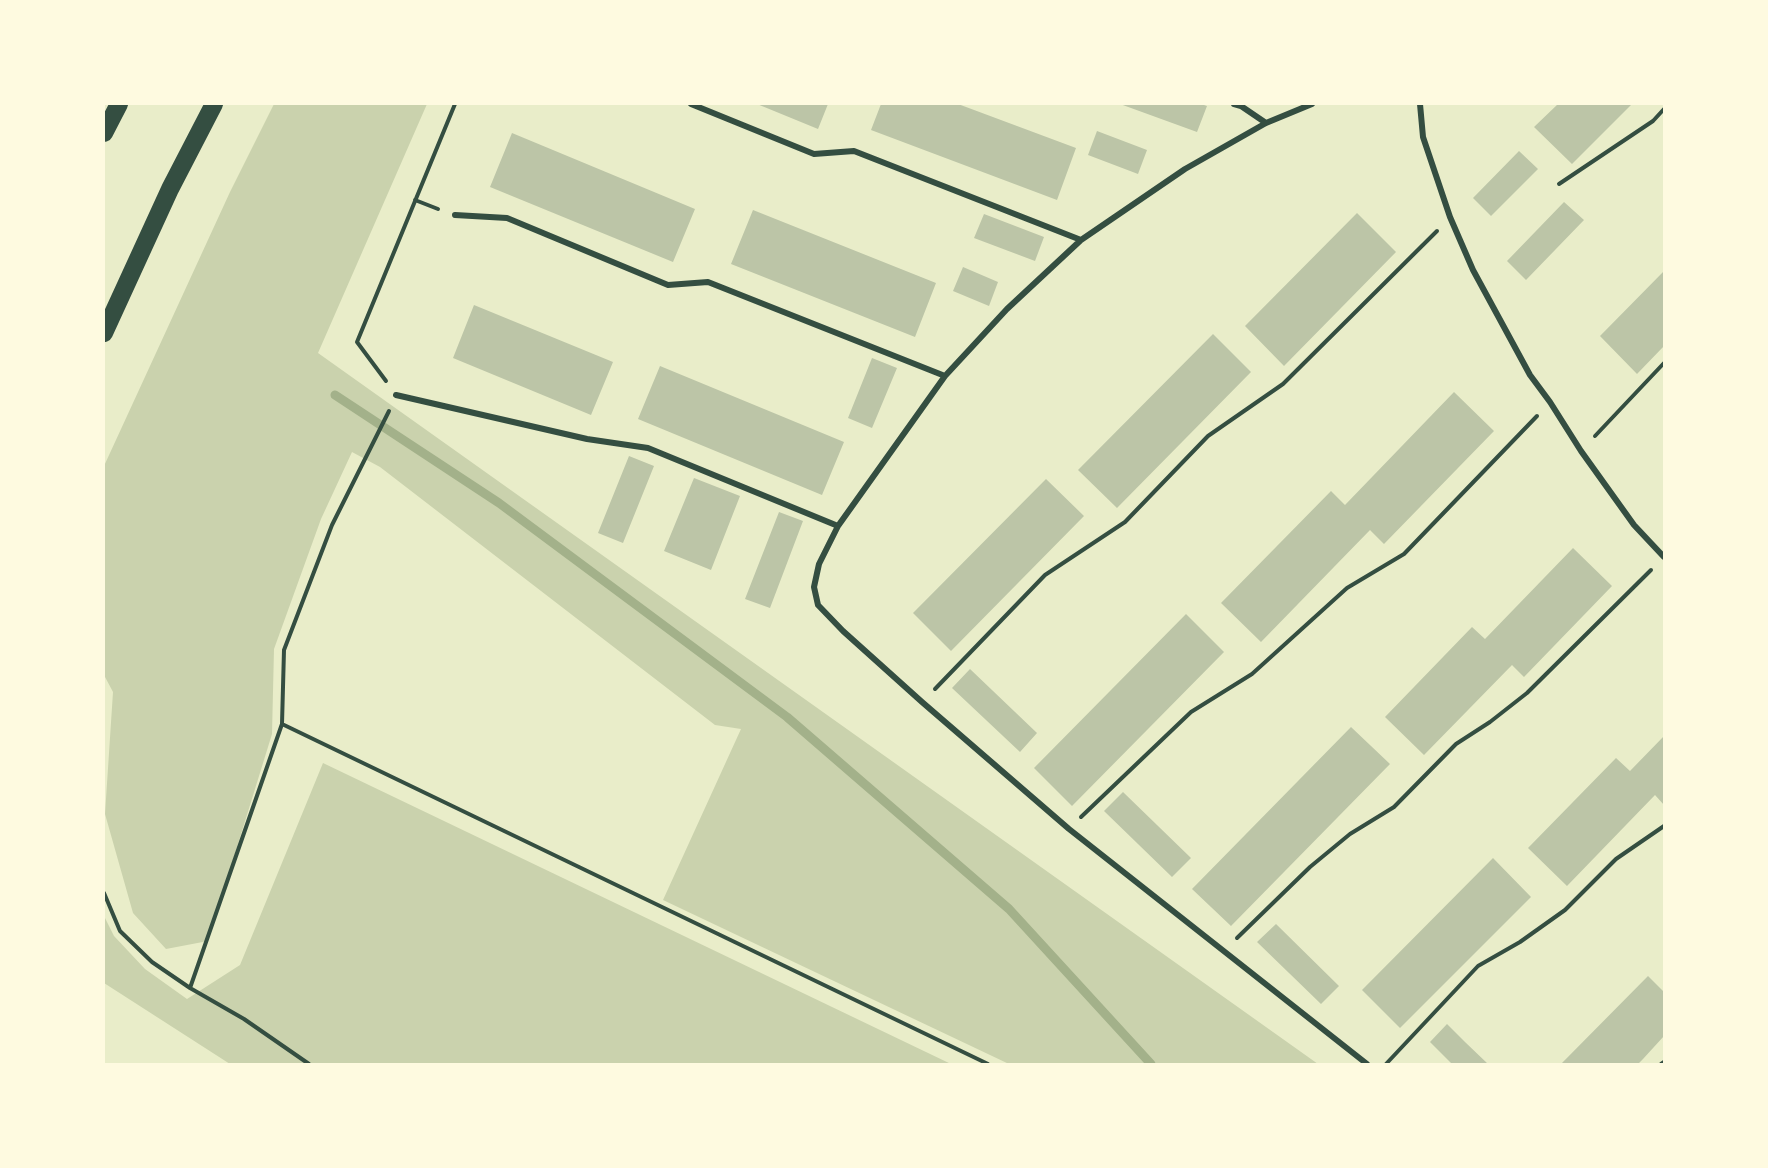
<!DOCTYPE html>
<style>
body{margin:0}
#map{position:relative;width:1768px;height:1168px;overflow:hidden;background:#e9edc9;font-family:Overpass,sans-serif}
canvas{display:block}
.frame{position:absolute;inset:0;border:105px solid #fefae0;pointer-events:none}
</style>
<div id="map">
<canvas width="1768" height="1168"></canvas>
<div class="frame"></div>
</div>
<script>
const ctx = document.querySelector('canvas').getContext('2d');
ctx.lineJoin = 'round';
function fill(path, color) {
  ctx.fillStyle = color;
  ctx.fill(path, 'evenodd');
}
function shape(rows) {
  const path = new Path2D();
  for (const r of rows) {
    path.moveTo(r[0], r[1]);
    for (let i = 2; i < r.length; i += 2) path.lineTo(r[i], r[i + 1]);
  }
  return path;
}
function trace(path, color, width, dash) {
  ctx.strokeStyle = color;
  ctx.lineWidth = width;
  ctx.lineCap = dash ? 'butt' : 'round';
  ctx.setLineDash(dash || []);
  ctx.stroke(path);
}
const green = shape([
 [274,104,427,104,318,353,1318,1064,1009,1064,663,900,741,729,715,725,380,467,352,452,321,519,274,649,272,734,208,941,166,949,133,913,105,814,113,692,104,675,104,466,230,192],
 [323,763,951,1064,230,1064,104,983,104,916,114,936,145,969,187,999,240,965]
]);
const stream = shape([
 [335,395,499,503,787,717,1009,909,1151,1064]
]);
const building = shape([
 [757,104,828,104,818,129],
 [881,104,958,104,1076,148,1057,200,871,130],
 [1120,104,1201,104,1207,106,1197,132],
 [1558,104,1632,104,1572,164,1534,127],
 [1097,131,1147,150,1138,174,1088,155],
 [512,133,695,209,673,262,490,187],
 [1519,151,1538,169,1491,216,1473,198],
 [1564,202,1584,220,1526,280,1507,261],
 [753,210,936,283,915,337,731,264],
 [1357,213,1396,252,1284,366,1245,326],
 [984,214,1044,237,1035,261,974,238],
 [963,267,998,282,989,306,953,291],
 [1664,271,1664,346,1637,374,1600,336],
 [474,305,613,362,591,415,453,358],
 [1213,334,1251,372,1117,508,1078,470],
 [872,358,897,368,872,428,848,418],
 [660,366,844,442,822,495,638,419],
 [1454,392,1494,431,1384,544,1370,530,1261,642,1221,603,1331,491,1345,505],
 [629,456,654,466,623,543,598,533],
 [694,478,740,496,711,570,664,551],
 [1046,479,1084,516,951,651,913,613],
 [779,512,803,521,770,608,745,599],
 [1573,548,1612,586,1524,677,1512,665,1424,755,1385,717,1472,627,1485,639],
 [1186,614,1224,652,1072,806,1034,768],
 [970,669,1037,733,1020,752,952,688],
 [1351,727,1390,764,1231,926,1192,889],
 [1664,736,1664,805,1655,795,1567,886,1528,848,1616,758,1630,771],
 [1123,792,1191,858,1172,877,1104,811],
 [1493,858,1531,897,1400,1028,1362,990],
 [1276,924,1339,986,1321,1004,1257,942],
 [1648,976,1664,992,1664,1036,1643,1059,1638,1064,1561,1064],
 [1447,1024,1465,1042,1488,1064,1452,1064,1430,1042]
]);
const path = shape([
 [1559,184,1653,121,1664,109],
 [415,200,438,209],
 [386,381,357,342,455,104],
 [1595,436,1664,363],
 [935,689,1045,575,1125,522,1208,436,1283,384,1437,231],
 [282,724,284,650,332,525,389,411],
 [1081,817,1191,712,1252,674,1347,588,1404,554,1537,416],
 [104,893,120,931,152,962,190,988,244,1019,309,1064],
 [1237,938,1310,867,1350,834,1394,807,1456,744,1490,722,1527,693,1651,570],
 [190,988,282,724,988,1064],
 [1386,1064,1478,966,1520,942,1565,910,1616,859,1664,826],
 [1661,1064,1664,1062]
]);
const minor = shape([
 [691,104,814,154,854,151,1081,240],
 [1234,104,1241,106,1266,123],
 [1312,104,1266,123,1185,169,1081,240,1007,309,945,376,838,526,819,564,814,587,818,605,843,631,922,702,1069,829,1367,1064],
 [1420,104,1423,137,1450,217,1473,270,1530,375,1550,402,1581,451,1634,525,1664,557],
 [455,215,507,218,668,285,708,282,945,376],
 [396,395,587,439,648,448,838,526]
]);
const motorway = shape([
 [104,133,119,104],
 [104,333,170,189,214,104]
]);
fill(green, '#cad2ad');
trace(stream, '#a3b18a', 9);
fill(building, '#bcc5a7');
trace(path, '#344e41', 4);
trace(minor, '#344e41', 6);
trace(motorway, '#344e41', 18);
</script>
